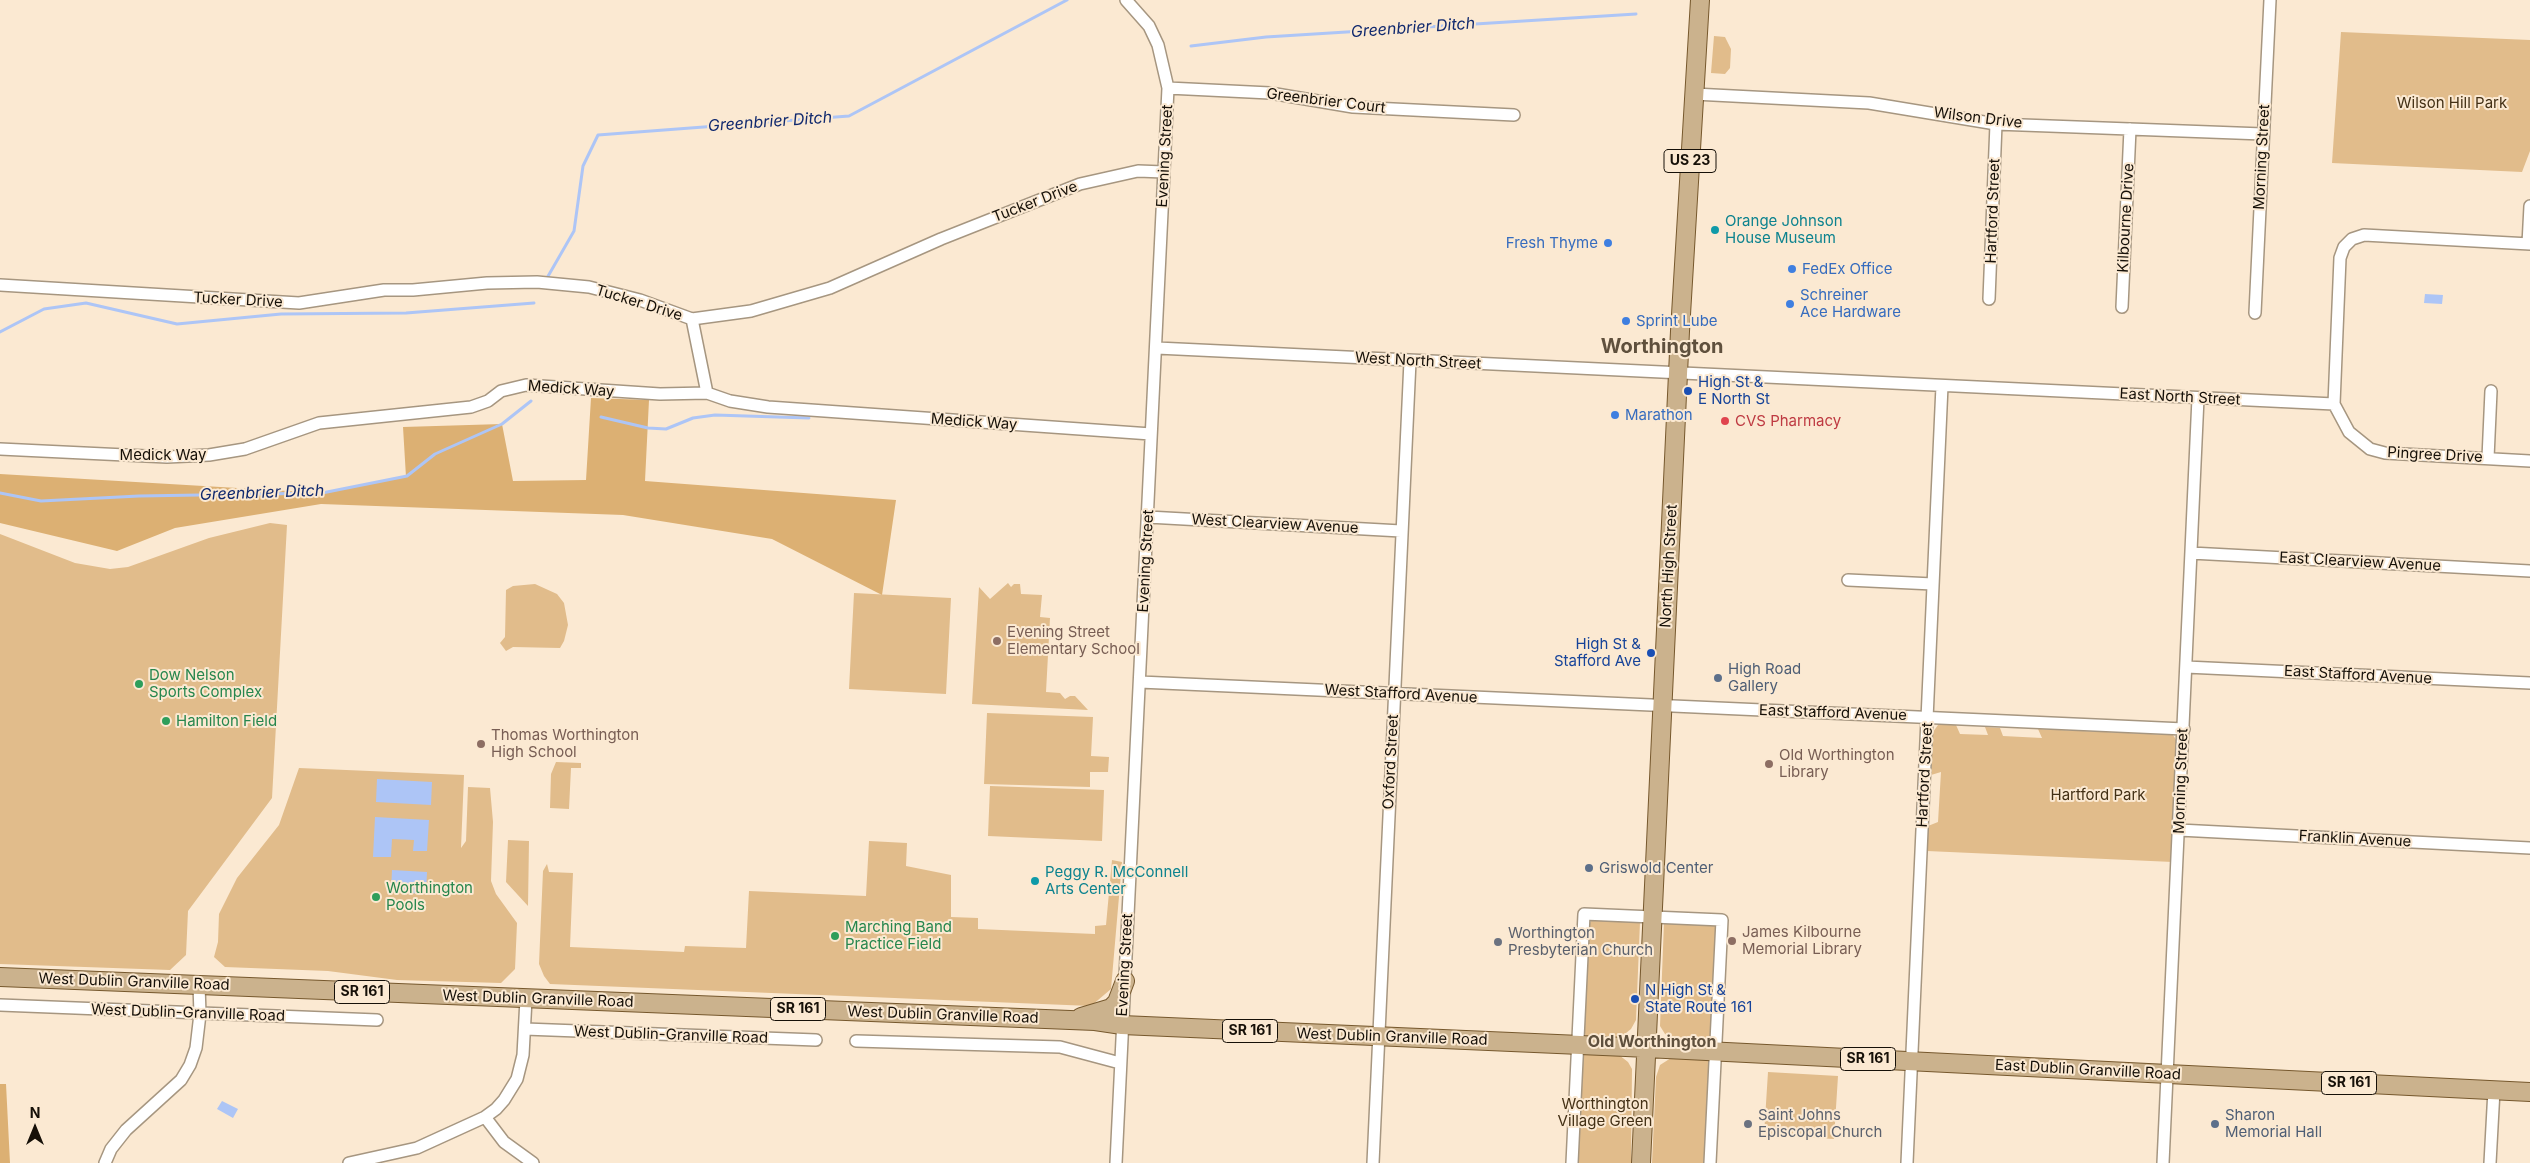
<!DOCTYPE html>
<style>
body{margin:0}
#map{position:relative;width:2530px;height:1163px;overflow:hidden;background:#fbe9d2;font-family:Inter,sans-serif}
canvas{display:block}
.north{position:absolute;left:10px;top:1103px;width:50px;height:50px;-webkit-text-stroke:4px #fbe9d2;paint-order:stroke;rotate:0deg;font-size:14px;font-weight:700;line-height:20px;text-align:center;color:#161008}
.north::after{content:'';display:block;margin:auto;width:18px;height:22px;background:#161008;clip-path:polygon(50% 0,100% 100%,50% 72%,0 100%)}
</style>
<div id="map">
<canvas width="2530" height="1163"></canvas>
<div class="north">N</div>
</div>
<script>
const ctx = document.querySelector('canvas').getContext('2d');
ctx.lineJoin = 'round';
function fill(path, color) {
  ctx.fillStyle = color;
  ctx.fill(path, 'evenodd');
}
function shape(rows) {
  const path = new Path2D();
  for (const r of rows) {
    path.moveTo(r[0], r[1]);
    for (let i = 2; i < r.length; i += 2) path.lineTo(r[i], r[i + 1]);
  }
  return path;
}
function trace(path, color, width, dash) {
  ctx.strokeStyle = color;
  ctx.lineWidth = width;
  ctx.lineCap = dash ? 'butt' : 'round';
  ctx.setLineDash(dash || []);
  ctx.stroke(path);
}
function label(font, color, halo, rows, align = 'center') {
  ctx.font = font + ' Inter,sans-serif';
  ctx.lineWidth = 4;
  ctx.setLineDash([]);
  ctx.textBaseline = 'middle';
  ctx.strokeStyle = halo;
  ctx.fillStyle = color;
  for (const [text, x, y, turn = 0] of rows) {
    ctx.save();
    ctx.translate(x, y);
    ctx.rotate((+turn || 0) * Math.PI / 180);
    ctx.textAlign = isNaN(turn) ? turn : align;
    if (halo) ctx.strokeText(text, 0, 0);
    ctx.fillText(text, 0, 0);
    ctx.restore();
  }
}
const green = shape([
 [2341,32,2530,40,2530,151,2522,172,2332,163],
 [1714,36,1725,37,1731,49,1730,68,1725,74,1711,73],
 [270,523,287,525,272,798,188,911,186,955,170,970,0,964,0,534,75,563,110,569,128,567,209,538],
 [1008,583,1011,587,1014,584,1020,584,1021,594,1042,595,1040,617,1050,618,1046,692,1060,693,1065,699,1070,696,1075,696,1088,710,972,704,979,587,990,599],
 [535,584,557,594,564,603,568,625,564,641,560,648,513,647,506,651,500,643,505,637,506,590,513,586],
 [854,593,951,598,946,694,849,689],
 [987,713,1093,717,1091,756,1109,757,1108,772,1090,772,1090,787,984,784],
 [1938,725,1956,725,1960,734,1988,735,1985,727,2000,728,2003,736,2042,738,2038,729,2173,735,2178,743,2173,862,1927,851,1928,826,1938,822,1941,772,1931,775,1933,732],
 [556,762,581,763,581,768,571,768,569,809,550,808,551,774],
 [299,768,464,775,461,848,466,841,468,787,490,788,493,822,491,881,496,894,517,923,515,969,501,983,397,980,328,971,225,967,214,957,218,942,219,914,237,878,279,825],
 [990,786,1104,790,1102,841,988,836],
 [508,840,529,841,528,906,506,882],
 [869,841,907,843,906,866,951,875,951,917,978,918,978,929,1095,934,1095,926,1106,925,1112,860,1122,862,1111,989,1091,1006,550,984,544,976,539,964,543,871,547,864,549,872,573,873,570,947,684,952,685,946,746,948,749,891,866,896],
 [1594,918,1640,920,1640,922,1636,1020,1631,1029,1621,1037,1587,1036,1583,1033,1588,925],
 [1664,922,1715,925,1716,928,1711,1036,1706,1042,1674,1040,1665,1034,1660,1026],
 [1585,1053,1619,1055,1628,1062,1632,1069,1631,1163,1576,1163,1582,1057],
 [1671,1058,1709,1060,1710,1062,1706,1163,1652,1163,1656,1077,1660,1065],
 [1768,1072,1838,1076,1834,1139,1764,1135]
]);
const forest = shape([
 [591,398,649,400,645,481,896,500,882,595,772,539,623,515,321,504,175,528,117,551,0,523,0,474,322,493,406,477,403,427,502,424,513,481,586,480],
 [0,1084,6,1084,10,1163,0,1163]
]);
const water = shape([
 [2425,294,2443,295,2442,304,2424,303],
 [377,779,432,782,431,805,376,802],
 [375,817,429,820,427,851,413,851,414,840,392,839,391,857,373,857],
 [392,870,427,872,426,894,391,892],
 [222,1101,238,1109,233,1118,217,1109]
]);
const stream = shape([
 [1191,46,1266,37,1636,14],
 [547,278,574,231,583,166,598,135,849,116,1067,0],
 [0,332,44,309,86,303,177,324,281,314,406,313,534,303],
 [601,417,648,428,666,429,693,418,715,415,809,418],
 [0,493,41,501,139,496,322,493,407,476,435,454,502,424,531,401]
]);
const minor = shape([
 [1168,88,1270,93,1353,107,1514,115],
 [1694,94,1869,103,1996,124,2263,134],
 [2528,244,2530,206],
 [2530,244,2364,235,2352,239,2344,247,2340,258,2334,404,2349,432,2370,449,2385,453,2530,461],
 [0,285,299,303,384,290,413,290,487,283,537,282,589,287,640,300,692,319,751,311,830,288,941,239,1080,184,1138,171,1164,172],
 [1989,299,1996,124],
 [2122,307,2130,129],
 [2255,313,2270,0],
 [692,319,707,393],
 [1157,348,2334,404],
 [0,449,167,457,209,455,245,449,319,423,471,407,488,401,501,391,526,385,660,394,707,393,730,401,768,407,1151,434],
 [2488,458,2491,391],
 [1148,517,1401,531],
 [2191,553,2530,571],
 [1848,580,1933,584],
 [2186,667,2530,683],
 [1140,682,2184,729],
 [2179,830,2530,848],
 [0,1005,377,1020],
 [525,1029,816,1040],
 [856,1041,1060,1047,1120,1063],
 [485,1117,504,1142,533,1163],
 [105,1163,111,1149,126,1130,181,1080,190,1065,196,1048,200,1014,199,985],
 [349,1163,417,1148,485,1117,496,1109,504,1100,517,1079,523,1055,526,999],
 [1116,1163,1168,88,1158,45,1149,26,1126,0],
 [1373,1163,1410,361],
 [1572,1163,1584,914,1722,920,1710,1163],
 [1907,1163,1942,386],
 [2163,1163,2198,398],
 [2490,1163,2494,1090]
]);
const primary = shape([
 [0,977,1095,1021,1122,1025,1626,1047,2530,1092],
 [1081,1017,1111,1008,1117,1002,1125,981],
 [1641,1163,1680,331,1700,0]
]);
const markers = [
 [1715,230,5,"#0f9aa8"],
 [1608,243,5,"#3f7fe0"],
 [1792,269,5,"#3f7fe0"],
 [1790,304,5,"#3f7fe0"],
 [1626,321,5,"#3f7fe0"],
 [1688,391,5,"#1a4fb4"],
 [1615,415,5,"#3f7fe0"],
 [1725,421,5,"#e0444e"],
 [997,641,5,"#8d6e63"],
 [1651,653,5,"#1a4fb4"],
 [1718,678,5,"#5c6f8a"],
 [139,684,5,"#2e9e5b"],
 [166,721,5,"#2e9e5b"],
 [481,744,5,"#8d6e63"],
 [1769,764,5,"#8d6e63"],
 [1589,868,5,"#5c6f8a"],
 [1035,881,5,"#0f9aa8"],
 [376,897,5,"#2e9e5b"],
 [835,936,5,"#2e9e5b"],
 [1732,941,5,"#8d6e63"],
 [1498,942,5,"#6b7280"],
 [1635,999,5,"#1a4fb4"],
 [1748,1124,5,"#6b7280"],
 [2215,1124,5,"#5c6f8a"]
];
const shields = [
 [1690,161,52],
 [362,992,55],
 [798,1009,55],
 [1250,1031,55],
 [1868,1059,55],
 [2349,1083,55]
];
const shieldNames = [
 ["US 23",1690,161],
 ["SR 161",362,992],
 ["SR 161",798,1009],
 ["SR 161",1250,1031],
 ["SR 161",1868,1059],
 ["SR 161",2349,1083]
];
const streetNames = [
 ["Greenbrier Court",1326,101,7],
 ["Wilson Drive",1978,118,7],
 ["Evening Street",1165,156,-87],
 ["Morning Street",2262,157,-87],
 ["Tucker Drive",1035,202,-21],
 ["Hartford Street",1993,211,-88],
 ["Kilbourne Drive",2126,218,-87],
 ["Tucker Drive",238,300,3],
 ["Tucker Drive",639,303,17],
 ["West North Street",1418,361,3],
 ["Medick Way",571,389,4],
 ["East North Street",2180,397,3],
 ["Medick Way",974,422,4],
 ["Medick Way",163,455],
 ["Pingree Drive",2435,455,3],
 ["West Clearview Avenue",1275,524,3],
 ["Evening Street",1146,561,-87],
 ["East Clearview Avenue",2360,562,3],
 ["North High Street",1669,566,-87],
 ["East Stafford Avenue",2358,675,3],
 ["West Stafford Avenue",1401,694,3],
 ["East Stafford Avenue",1833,713,2],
 ["Oxford Street",1391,762,-87],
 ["Hartford Street",1925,775,-87],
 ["Morning Street",2181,781,-88],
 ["Franklin Avenue",2355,839,3],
 ["Evening Street",1125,965,-87],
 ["West Dublin Granville Road",134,982,2],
 ["West Dublin Granville Road",538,999,2],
 ["West Dublin-Granville Road",188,1013,2],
 ["West Dublin Granville Road",943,1015,2],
 ["West Dublin-Granville Road",671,1035,2],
 ["West Dublin Granville Road",1392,1037,2],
 ["East Dublin Granville Road",2088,1070,3]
];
const parkNames = [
 ["Wilson Hill Park",2452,103],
 ["Hartford Park",2098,795],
 ["Worthington",1605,1104],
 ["Village Green",1605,1121]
];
const cultureNames = [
 ["Orange Johnson",1725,221],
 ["House Museum",1725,238],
 ["Peggy R. McConnell",1045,872],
 ["Arts Center",1045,889]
];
const shopNames = [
 ["Fresh Thyme",1598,243,"right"],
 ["FedEx Office",1802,269],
 ["Schreiner",1800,295],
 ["Ace Hardware",1800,312],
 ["Sprint Lube",1636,321],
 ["Marathon",1625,415]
];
const transitNames = [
 ["High St &",1698,382],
 ["E North St",1698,399],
 ["High St &",1641,644,"right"],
 ["Stafford Ave",1641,661,"right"],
 ["N High St &",1645,990],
 ["State Route 161",1645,1007]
];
const healthNames = [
 ["CVS Pharmacy",1735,421]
];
const educationNames = [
 ["Evening Street",1007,632],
 ["Elementary School",1007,649],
 ["Thomas Worthington",491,735],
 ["High School",491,752],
 ["Old Worthington",1779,755],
 ["Library",1779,772],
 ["James Kilbourne",1742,932],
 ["Memorial Library",1742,949]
];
const serviceNames = [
 ["High Road",1728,669],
 ["Gallery",1728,686],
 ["Griswold Center",1599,868],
 ["Sharon",2225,1115],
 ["Memorial Hall",2225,1132]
];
const leisureNames = [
 ["Dow Nelson",149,675],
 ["Sports Complex",149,692],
 ["Hamilton Field",176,721],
 ["Worthington",386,888],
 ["Pools",386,905],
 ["Marching Band",845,927],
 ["Practice Field",845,944]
];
const worshipNames = [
 ["Worthington",1508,933],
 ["Presbyterian Church",1508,950],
 ["Saint Johns",1758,1115],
 ["Episcopal Church",1758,1132]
];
const waterNames = [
 ["Greenbrier Ditch",1413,28,-4],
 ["Greenbrier Ditch",770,122,-4],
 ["Greenbrier Ditch",262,493,-2]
];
const neighbourhoodNames = [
 ["Old Worthington",1652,1042]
];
const districtNames = [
 ["Worthington",1662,347]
];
fill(green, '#e1bc8b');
fill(forest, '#dcb073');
fill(water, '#adc5f6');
trace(stream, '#adc5f6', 3);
trace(minor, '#a69680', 14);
trace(primary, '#76582d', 20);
trace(minor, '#fff', 11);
trace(primary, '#cbb28d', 18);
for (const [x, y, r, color] of markers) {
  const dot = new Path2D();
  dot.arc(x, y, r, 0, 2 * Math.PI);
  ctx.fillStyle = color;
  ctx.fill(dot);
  trace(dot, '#fbe9d2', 2);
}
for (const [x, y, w] of shields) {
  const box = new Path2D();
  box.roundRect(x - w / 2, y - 11.5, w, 23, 4);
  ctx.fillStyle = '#fbe9d2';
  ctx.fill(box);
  trace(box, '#161008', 1);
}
label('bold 14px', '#161008', null, shieldNames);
label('15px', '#161008', '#fbe9d2', streetNames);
label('15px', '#433015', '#fbe9d2', parkNames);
label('15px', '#0d838f', '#fbe9d2', cultureNames, 'left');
label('15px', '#366cbe', '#fbe9d2', shopNames, 'left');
label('15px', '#164399', '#fbe9d2', transitNames, 'left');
label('15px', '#be3a42', '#fbe9d2', healthNames, 'left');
label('15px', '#785e54', '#fbe9d2', educationNames, 'left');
label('15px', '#4e5e75', '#fbe9d2', serviceNames, 'left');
label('15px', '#27864d', '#fbe9d2', leisureNames, 'left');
label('15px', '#5b616d', '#fbe9d2', worshipNames, 'left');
label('italic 16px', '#10296e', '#fbe9d2', waterNames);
label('bold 16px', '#5f503d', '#fbe9d2', neighbourhoodNames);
label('bold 20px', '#5f503d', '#fbe9d2', districtNames);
</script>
